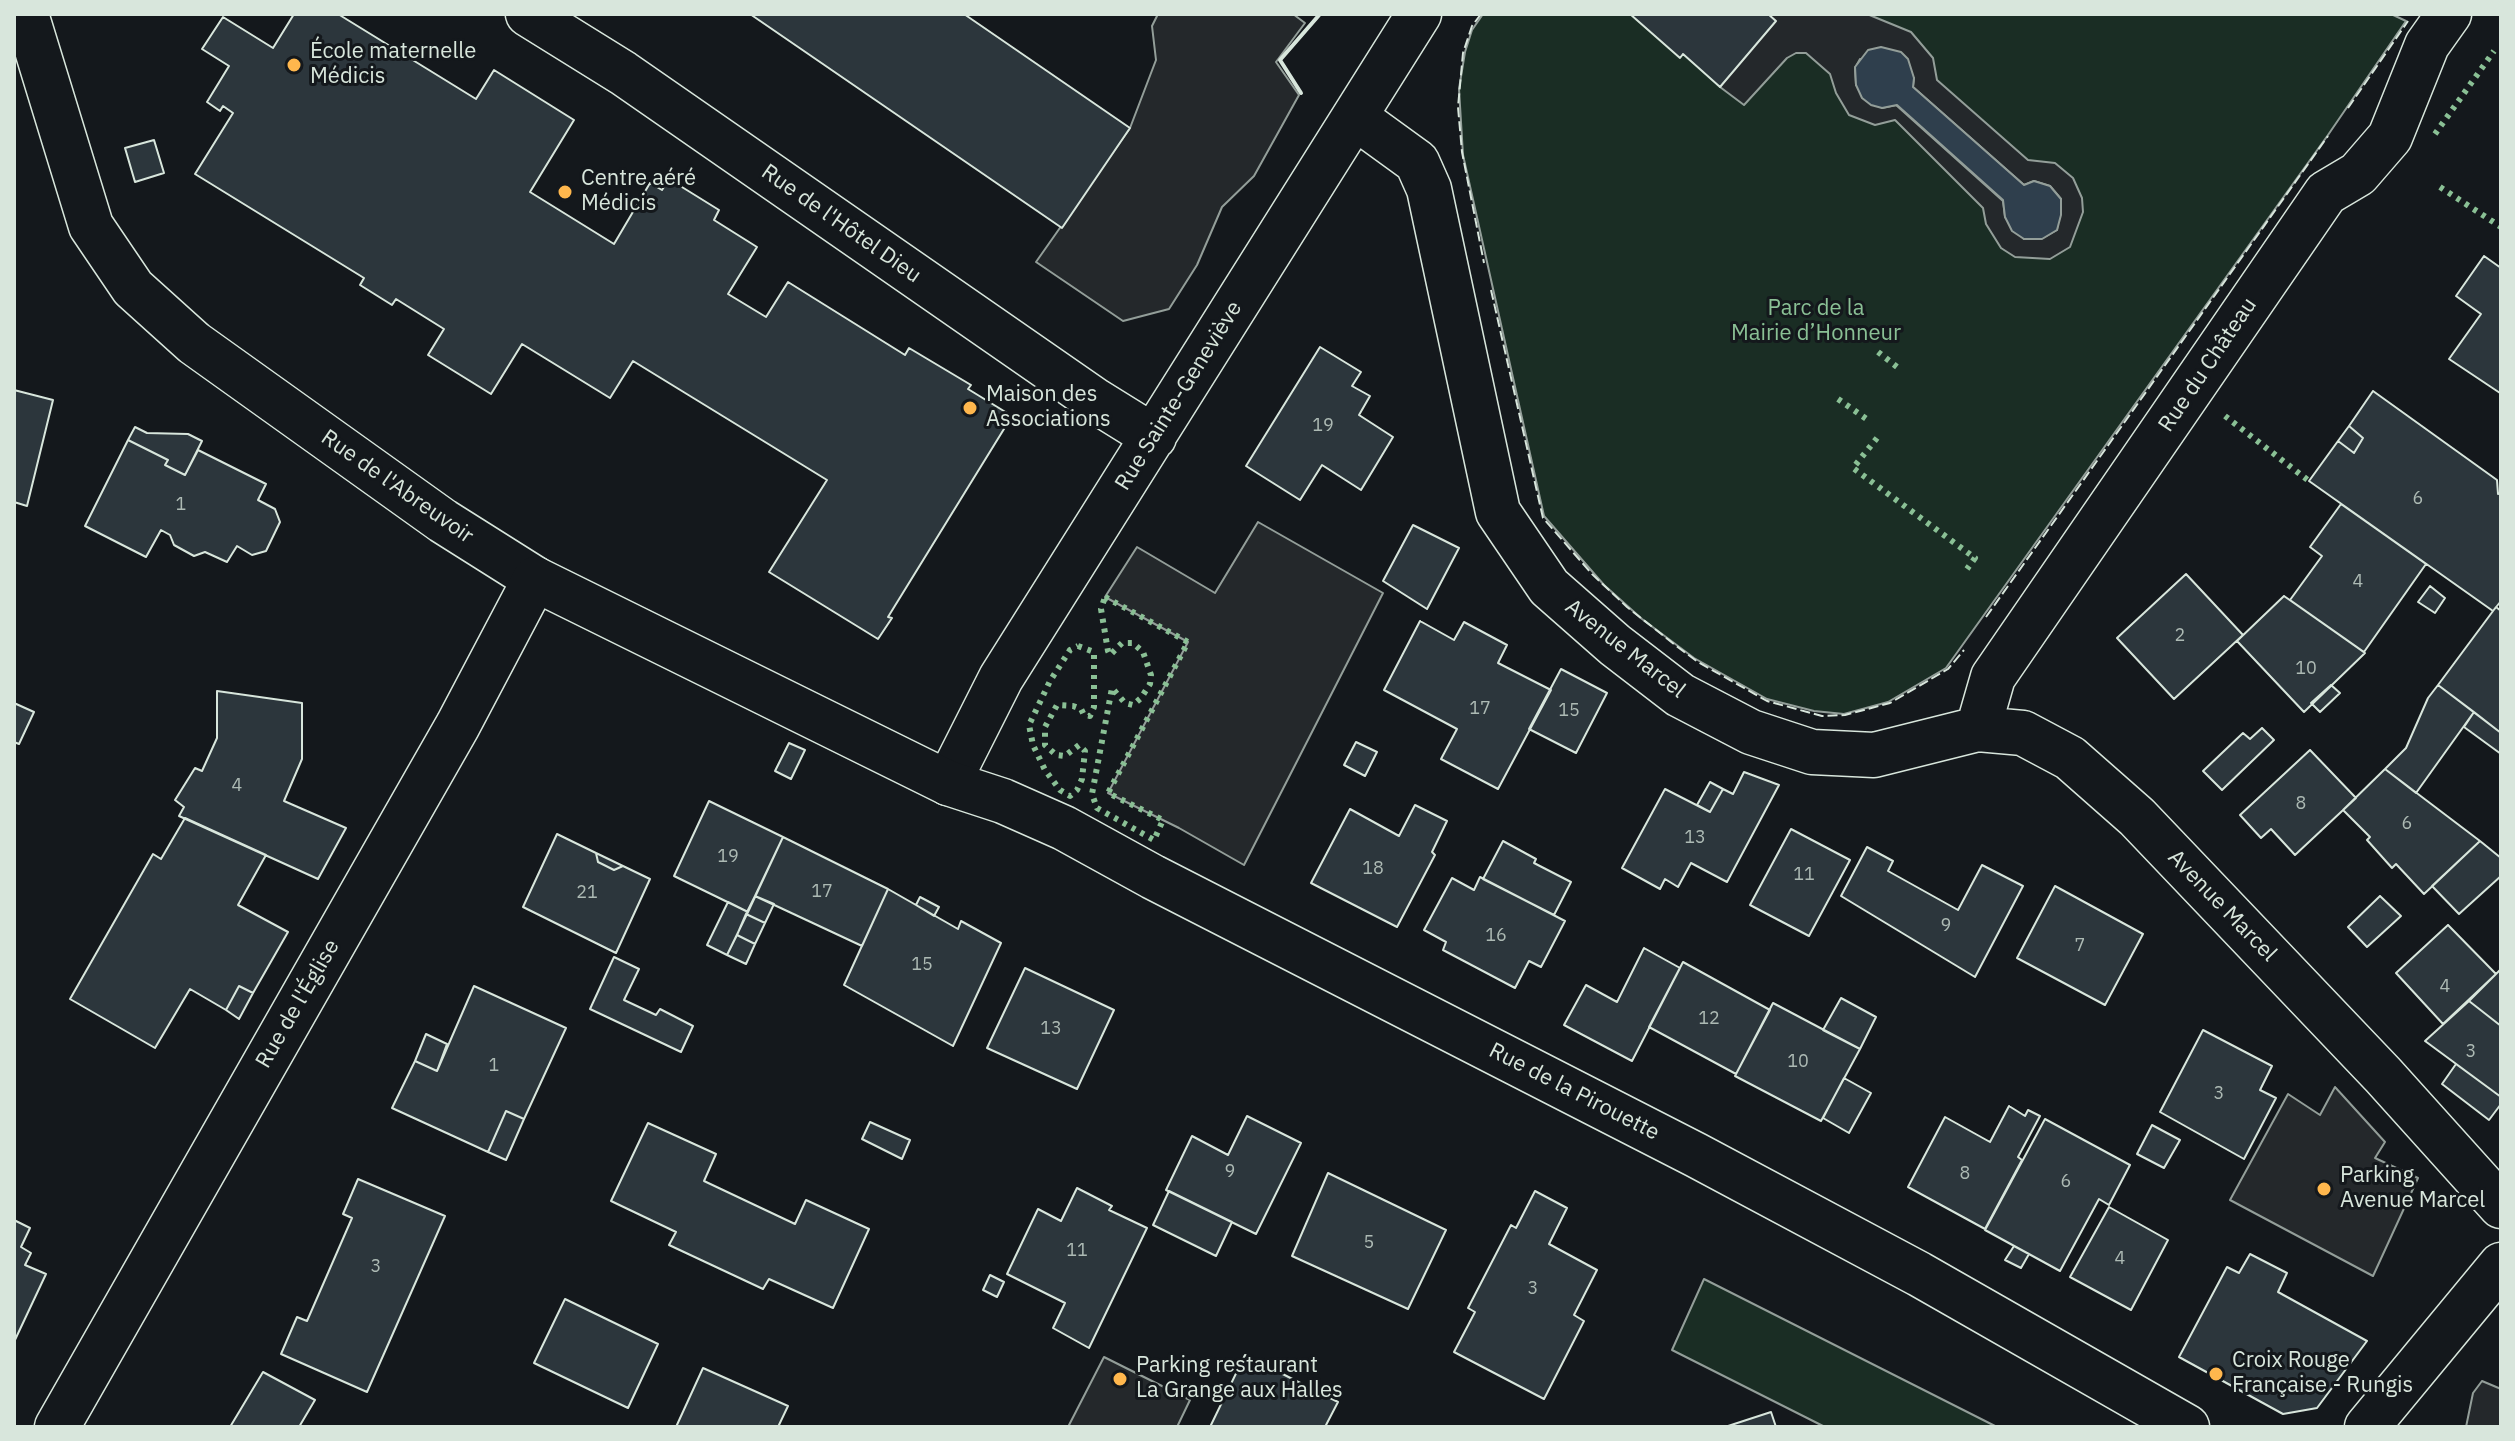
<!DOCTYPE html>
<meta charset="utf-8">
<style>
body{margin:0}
#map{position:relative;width:2515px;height:1441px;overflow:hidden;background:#14181c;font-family:"IBM Plex Sans",sans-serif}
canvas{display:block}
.frame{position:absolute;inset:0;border:16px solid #d8e6dc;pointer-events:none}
</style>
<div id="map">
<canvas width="2515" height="1441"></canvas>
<div class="frame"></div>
</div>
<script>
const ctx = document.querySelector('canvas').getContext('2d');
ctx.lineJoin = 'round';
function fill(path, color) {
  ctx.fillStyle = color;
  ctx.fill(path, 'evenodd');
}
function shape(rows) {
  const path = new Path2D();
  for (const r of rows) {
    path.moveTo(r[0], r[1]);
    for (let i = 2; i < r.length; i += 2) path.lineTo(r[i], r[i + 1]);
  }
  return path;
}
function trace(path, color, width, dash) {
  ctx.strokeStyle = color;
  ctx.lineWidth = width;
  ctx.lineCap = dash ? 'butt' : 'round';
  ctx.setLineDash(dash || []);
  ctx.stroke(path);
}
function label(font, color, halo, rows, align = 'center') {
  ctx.font = font + ' "IBM Plex Sans",sans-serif';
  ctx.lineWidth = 6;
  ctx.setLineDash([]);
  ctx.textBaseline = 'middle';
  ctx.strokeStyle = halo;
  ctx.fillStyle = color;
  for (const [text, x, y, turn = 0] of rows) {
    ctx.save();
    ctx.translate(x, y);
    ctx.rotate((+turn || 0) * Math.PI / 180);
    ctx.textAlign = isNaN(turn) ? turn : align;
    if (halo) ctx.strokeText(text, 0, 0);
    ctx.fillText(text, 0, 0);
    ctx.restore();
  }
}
const green = shape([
 [1483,14,2391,14,2406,21,2328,135,1946,668,1888,702,1844,714,1814,711,1767,699,1694,658,1642,619,1604,585,1544,516,1463,155,1459,89,1465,52,1472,30,1483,14],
 [1704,1279,1997,1427,1825,1427,1672,1350,1704,1279]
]);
const parking = shape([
 [1158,14,1293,14,1305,23,1276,62,1299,95,1254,176,1222,207,1197,265,1169,309,1123,321,1036,262,1130,128,1156,60,1152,26,1158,14],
 [1768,14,1867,14,1911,32,1933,58,1937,80,2028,160,2055,163,2073,178,2082,198,2083,212,2070,247,2050,259,2015,257,2001,248,1986,224,1983,208,1895,120,1875,125,1849,115,1836,93,1830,74,1806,53,1796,53,1787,58,1744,105,1720,87,1768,14],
 [1860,59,1914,78,1913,87,2024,185,2034,181,2050,186,2061,199,2057,230,2041,239,2024,239,2005,217,2003,201,1896,105,1882,108,1856,85,1855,68,1860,59],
 [1258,522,1383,593,1244,865,1179,828,1108,793,1188,642,1105,597,1137,547,1215,593,1258,522],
 [2335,1087,2385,1142,2375,1158,2418,1178,2373,1276,2230,1200,2288,1094,2320,1115,2335,1087],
 [1104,1357,1190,1400,1177,1427,1068,1427,1104,1357],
 [2482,1381,2501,1389,2501,1427,2466,1427,2473,1393,2482,1381]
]);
const water = shape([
 [1881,47,1901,52,1908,59,1914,78,1913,87,2024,185,2034,181,2050,186,2061,199,2061,215,2057,230,2042,239,2024,239,2012,231,2005,217,2003,200,1897,105,1882,108,1871,105,1862,98,1856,85,1855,67,1868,50,1881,47]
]);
const building = shape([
 [294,14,338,14,476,99,494,70,574,120,530,192,614,244,650,183,662,190,669,179,719,210,714,220,757,247,728,294,766,317,788,282,905,355,909,348,971,385,968,389,1012,416,888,617,892,618,878,639,769,572,827,480,633,361,610,398,522,344,491,394,428,355,444,329,396,299,392,305,360,285,364,278,195,174,233,113,223,106,220,111,207,102,229,66,202,49,223,17,273,48,294,14],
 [750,14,964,14,1130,128,1062,228,750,14],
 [1630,14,1768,14,1776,21,1720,87,1683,54,1680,58,1630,14],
 [154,140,164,173,135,182,125,148,154,140],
 [2484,256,2501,268,2500,393,2449,359,2481,314,2456,296,2484,256],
 [1320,347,1361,372,1352,386,1370,396,1359,415,1393,437,1361,490,1322,465,1300,500,1246,466,1320,347],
 [14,390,53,400,27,506,14,502,14,390],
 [2373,391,2497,480,2498,494,2501,493,2501,601,2493,611,2309,481,2338,441,2354,453,2363,438,2349,426,2373,391],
 [2349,426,2363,438,2354,453,2338,441,2349,426],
 [135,427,147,433,188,434,202,441,185,475,165,465,168,460,128,440,135,427],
 [128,440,168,460,165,465,185,475,198,450,266,484,258,500,275,509,280,522,266,551,252,555,237,546,227,562,205,552,194,556,174,545,170,535,161,530,146,557,85,526,128,440],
 [2341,504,2426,564,2364,652,2290,600,2322,556,2310,547,2341,504],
 [1413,525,1459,548,1427,609,1383,581,1413,525],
 [2186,574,2243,635,2174,699,2117,638,2186,574],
 [2430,586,2445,598,2435,613,2418,602,2430,586],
 [2284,596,2365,653,2304,712,2237,641,2284,596],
 [2496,607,2501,611,2501,733,2438,685,2496,607],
 [1420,621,1454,640,1464,622,1507,645,1498,663,1551,690,1498,789,1441,759,1457,729,1384,690,1420,621],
 [1561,669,1607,693,1576,753,1529,729,1561,669],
 [2331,685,2340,693,2320,712,2311,703,2331,685],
 [2438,685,2474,712,2416,793,2385,769,2406,748,2428,698,2438,685],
 [217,691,302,703,302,759,284,801,346,828,318,879,179,816,184,807,175,800,195,768,202,771,217,738,217,691],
 [14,703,34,712,19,744,14,742,14,703],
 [2474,712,2501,733,2501,754,2464,727,2474,712],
 [2262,728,2274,740,2222,790,2203,771,2243,733,2250,739,2262,728],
 [1356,742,1377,752,1365,776,1344,765,1356,742],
 [789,743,805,750,791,779,775,771,789,743],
 [2310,750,2356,798,2295,855,2271,829,2261,838,2240,815,2310,750],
 [2385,769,2480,841,2424,894,2396,864,2392,868,2367,840,2370,837,2343,810,2385,769],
 [1744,772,1779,785,1727,882,1691,863,1678,887,1665,879,1660,889,1622,868,1665,789,1710,812,1723,789,1733,794,1744,772],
 [1710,782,1723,789,1710,812,1697,805,1710,782],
 [709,801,783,837,748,912,674,876,709,801],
 [1415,805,1447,821,1432,852,1435,855,1397,927,1311,883,1350,809,1399,836,1415,805],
 [185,818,266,855,238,905,288,932,253,993,239,986,226,1010,190,989,155,1048,70,999,153,854,161,859,185,818],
 [1791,829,1850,860,1809,936,1750,905,1791,829],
 [557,834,596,853,598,862,614,870,623,866,650,879,616,953,523,907,557,834],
 [783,837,888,889,862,946,755,896,783,837],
 [1503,841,1536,859,1534,863,1571,882,1554,915,1483,879,1503,841],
 [2480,841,2501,858,2501,876,2459,914,2432,886,2480,841],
 [1867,847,1893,861,1888,871,1958,910,1982,865,2023,886,1975,977,1841,896,1867,847],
 [596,853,623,866,614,870,598,862,596,853],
 [1480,877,1565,921,1541,967,1529,961,1515,988,1443,950,1446,942,1424,930,1452,878,1474,890,1480,877],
 [2055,886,2143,934,2105,1005,2017,958,2055,886],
 [888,889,958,929,961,921,1001,943,953,1046,844,985,888,889],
 [755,896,774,904,765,923,746,914,755,896],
 [2380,896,2401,916,2367,947,2348,927,2380,896],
 [920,897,939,907,934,916,916,905,920,897],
 [728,902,748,912,727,955,707,945,728,902],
 [746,914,765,923,755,944,737,935,746,914],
 [2448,925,2496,974,2443,1024,2396,973,2448,925],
 [737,935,755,944,746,964,727,955,737,935],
 [1644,948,1680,968,1632,1061,1564,1025,1586,985,1617,1002,1644,948],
 [614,957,639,969,624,1000,656,1015,660,1009,693,1026,681,1052,590,1009,614,957],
 [1683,962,1770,1010,1736,1074,1649,1027,1683,962],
 [1025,968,1114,1010,1077,1089,987,1048,1025,968],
 [2501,969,2501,1026,2469,1001,2501,969],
 [239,986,253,993,239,1019,226,1010,239,986],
 [474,986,566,1028,524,1119,506,1111,488,1152,392,1108,415,1061,437,1071,474,986],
 [1841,998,1876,1017,1860,1049,1823,1030,1841,998],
 [2469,1001,2501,1026,2501,1097,2425,1041,2469,1001],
 [1773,1003,1860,1049,1821,1121,1735,1076,1773,1003],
 [2203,1030,2272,1066,2260,1090,2276,1098,2244,1159,2160,1112,2203,1030],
 [426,1034,447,1044,437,1071,415,1061,426,1034],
 [2456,1064,2501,1097,2501,1104,2489,1120,2442,1084,2456,1064],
 [1844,1078,1871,1093,1849,1133,1823,1118,1844,1078],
 [2009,1106,2025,1116,2028,1110,2040,1116,2018,1157,2022,1160,1985,1229,1908,1187,1945,1117,1990,1142,2009,1106],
 [506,1111,524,1119,506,1160,488,1152,506,1111],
 [1247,1116,1301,1143,1256,1234,1166,1190,1192,1136,1228,1155,1247,1116],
 [2045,1119,2130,1165,2109,1205,2099,1199,2060,1271,1985,1230,2045,1119],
 [870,1122,910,1140,902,1159,862,1139,870,1122],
 [648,1123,716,1154,704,1181,795,1224,806,1200,869,1229,833,1308,769,1279,763,1289,669,1245,676,1232,611,1201,648,1123],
 [2152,1125,2180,1140,2164,1168,2137,1154,2152,1125],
 [1328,1173,1446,1230,1408,1309,1292,1256,1328,1173],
 [358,1179,445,1216,367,1392,281,1354,297,1317,307,1321,352,1218,343,1214,358,1179],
 [1077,1188,1112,1206,1109,1210,1147,1228,1089,1348,1053,1328,1065,1303,1007,1274,1038,1209,1061,1221,1077,1188],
 [1169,1191,1232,1222,1216,1256,1153,1225,1169,1191],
 [1535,1191,1567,1208,1549,1244,1597,1270,1574,1315,1584,1321,1544,1399,1454,1352,1475,1312,1468,1308,1511,1225,1516,1228,1535,1191],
 [2109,1207,2168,1240,2131,1310,2070,1277,2109,1207],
 [14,1220,30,1228,21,1247,31,1253,25,1265,46,1274,14,1342,14,1220],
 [2014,1246,2029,1254,2021,1268,2005,1260,2014,1246],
 [2250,1254,2287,1273,2278,1292,2367,1341,2317,1408,2283,1414,2179,1357,2227,1267,2239,1273,2250,1254],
 [990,1275,1004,1282,997,1297,983,1290,990,1275],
 [565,1299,658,1344,628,1408,534,1363,565,1299],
 [1245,1355,1338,1402,1325,1427,1210,1427,1245,1355],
 [703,1368,788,1406,778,1427,676,1427,703,1368],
 [263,1372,315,1400,299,1427,230,1427,263,1372],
 [1771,1412,1776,1427,1725,1427,1771,1412]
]);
const minor = shape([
 [26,14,91,226,133,288,194,343,443,521,535,579],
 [528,14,623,73,1096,401,1154,437],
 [1355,117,1417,162,1429,189,1498,512,1549,587,1615,645,1680,695,1751,732,1812,752,1874,755,1978,729,2023,733,2070,758,2137,817,2383,1075,2501,1206],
 [1978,729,1993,677,2326,193,2358,174,2390,137,2427,45,2449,14],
 [948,783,1001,678,1419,14],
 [2367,1427,2501,1265]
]);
const tertiary = shape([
 [57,1427,458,725,535,579,948,783,1003,801,1064,828,1153,877,1696,1155,1919,1274,2187,1427]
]);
const hedge = shape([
 [2435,134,2494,51],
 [2440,187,2501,227],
 [1878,352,1901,370],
 [1838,399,1868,420],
 [2225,416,2309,481],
 [1877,438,1853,468,1975,558,1967,569],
 [1105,597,1188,642,1108,793,1163,820,1154,840,1097,808,1092,794,1112,688,1125,703,1133,705,1141,698,1150,684,1151,675,1143,652,1133,643,1122,643,1110,655,1108,651,1101,609,1105,597],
 [1078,646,1094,652,1094,707,1090,716,1084,715,1081,709,1073,706,1057,705,1045,727,1045,745,1056,755,1065,756,1079,745,1085,751,1082,779,1077,790,1070,796,1060,790,1045,770,1033,745,1029,725,1050,681,1070,650,1078,646]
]);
const fence = shape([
 [1481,14,1472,26,1463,53,1458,107,1462,152,1484,263],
 [2348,108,2408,21],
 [1491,290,1543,518,1592,574,1627,607,1679,648,1698,662,1767,701,1822,716,1845,715,1890,703,1948,669,1964,650],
 [1986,617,2328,136]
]);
const wall = shape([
 [1301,93,1280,60,1320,14]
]);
const markers = [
 [294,65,8,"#ffb74d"],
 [565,192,8,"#ffb74d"],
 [970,408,8,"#ffb74d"],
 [2324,1189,8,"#ffb74d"],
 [2216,1374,8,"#ffb74d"],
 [1120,1379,8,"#ffb74d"]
];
const numberNames = [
 ["19",1323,426],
 ["6",2418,499],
 ["1",181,505],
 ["4",2358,582],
 ["2",2180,636],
 ["10",2306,669],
 ["17",1480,709],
 ["15",1569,711],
 ["4",237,786],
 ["8",2301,804],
 ["6",2407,824],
 ["13",1695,838],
 ["19",728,857],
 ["18",1373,869],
 ["11",1804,875],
 ["17",822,892],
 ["21",587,893],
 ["9",1946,926],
 ["16",1496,936],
 ["7",2080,946],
 ["15",922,965],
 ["4",2445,987],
 ["12",1709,1019],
 ["13",1051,1029],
 ["3",2471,1052],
 ["10",1798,1062],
 ["1",494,1066],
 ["3",2219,1094],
 ["9",1230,1172],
 ["8",1965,1174],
 ["6",2066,1182],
 ["5",1369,1243],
 ["11",1077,1251],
 ["4",2120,1259],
 ["3",376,1267],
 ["3",1533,1289]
];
const poiNames = [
 ["École maternelle",310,52],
 ["Médicis",310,77],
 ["Centre aéré",581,179],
 ["Médicis",581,204],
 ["Maison des",986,395],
 ["Associations",986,420],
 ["Parking",2340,1176],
 ["Avenue Marcel",2340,1201],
 ["Croix Rouge",2232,1361],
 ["Française - Rungis",2232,1386],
 ["Parking restaurant",1136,1366],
 ["La Grange aux Halles",1136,1391]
];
const streetNames = [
 ["Rue de l'Hôtel Dieu",841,224,35],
 ["Rue du Château",2208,365,-56],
 ["Rue Sainte-Geneviève",1179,396,-58],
 ["Rue de l'Abreuvoir",397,487,35],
 ["Avenue Marcel",1625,649,38],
 ["Avenue Marcel",2222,906,46],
 ["Rue de l'Église",298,1004,-60],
 ["Rue de la Pirouette",1574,1092,27]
];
const parkNames = [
 ["Parc de la",1816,309],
 ["Mairie d’Honneur",1816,334]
];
fill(green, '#1a2d24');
trace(green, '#939e99', 2);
fill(parking, '#24282b');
trace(parking, '#939e99', 2);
fill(water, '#2f3f4d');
trace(water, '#939e99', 2);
fill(building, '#2c363c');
trace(building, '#d8e6dc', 2);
trace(minor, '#d8e6dc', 47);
trace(tertiary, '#d8e6dc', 47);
trace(minor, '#14181c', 44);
trace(tertiary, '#14181c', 44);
trace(hedge, '#8ac095', 6, [4, 6]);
trace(fence, '#d8e6dc', 2, [10, 4]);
trace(wall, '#d8e6dc', 4);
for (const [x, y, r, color] of markers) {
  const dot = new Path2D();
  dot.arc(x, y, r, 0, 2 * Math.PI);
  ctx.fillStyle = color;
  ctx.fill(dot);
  trace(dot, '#14181c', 3);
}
label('18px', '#adbab4', null, numberNames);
label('22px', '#d8e6dc', '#14181c', poiNames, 'left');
label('22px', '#d8e6dc', '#14181c', streetNames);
label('22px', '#8ac095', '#14181c', parkNames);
</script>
